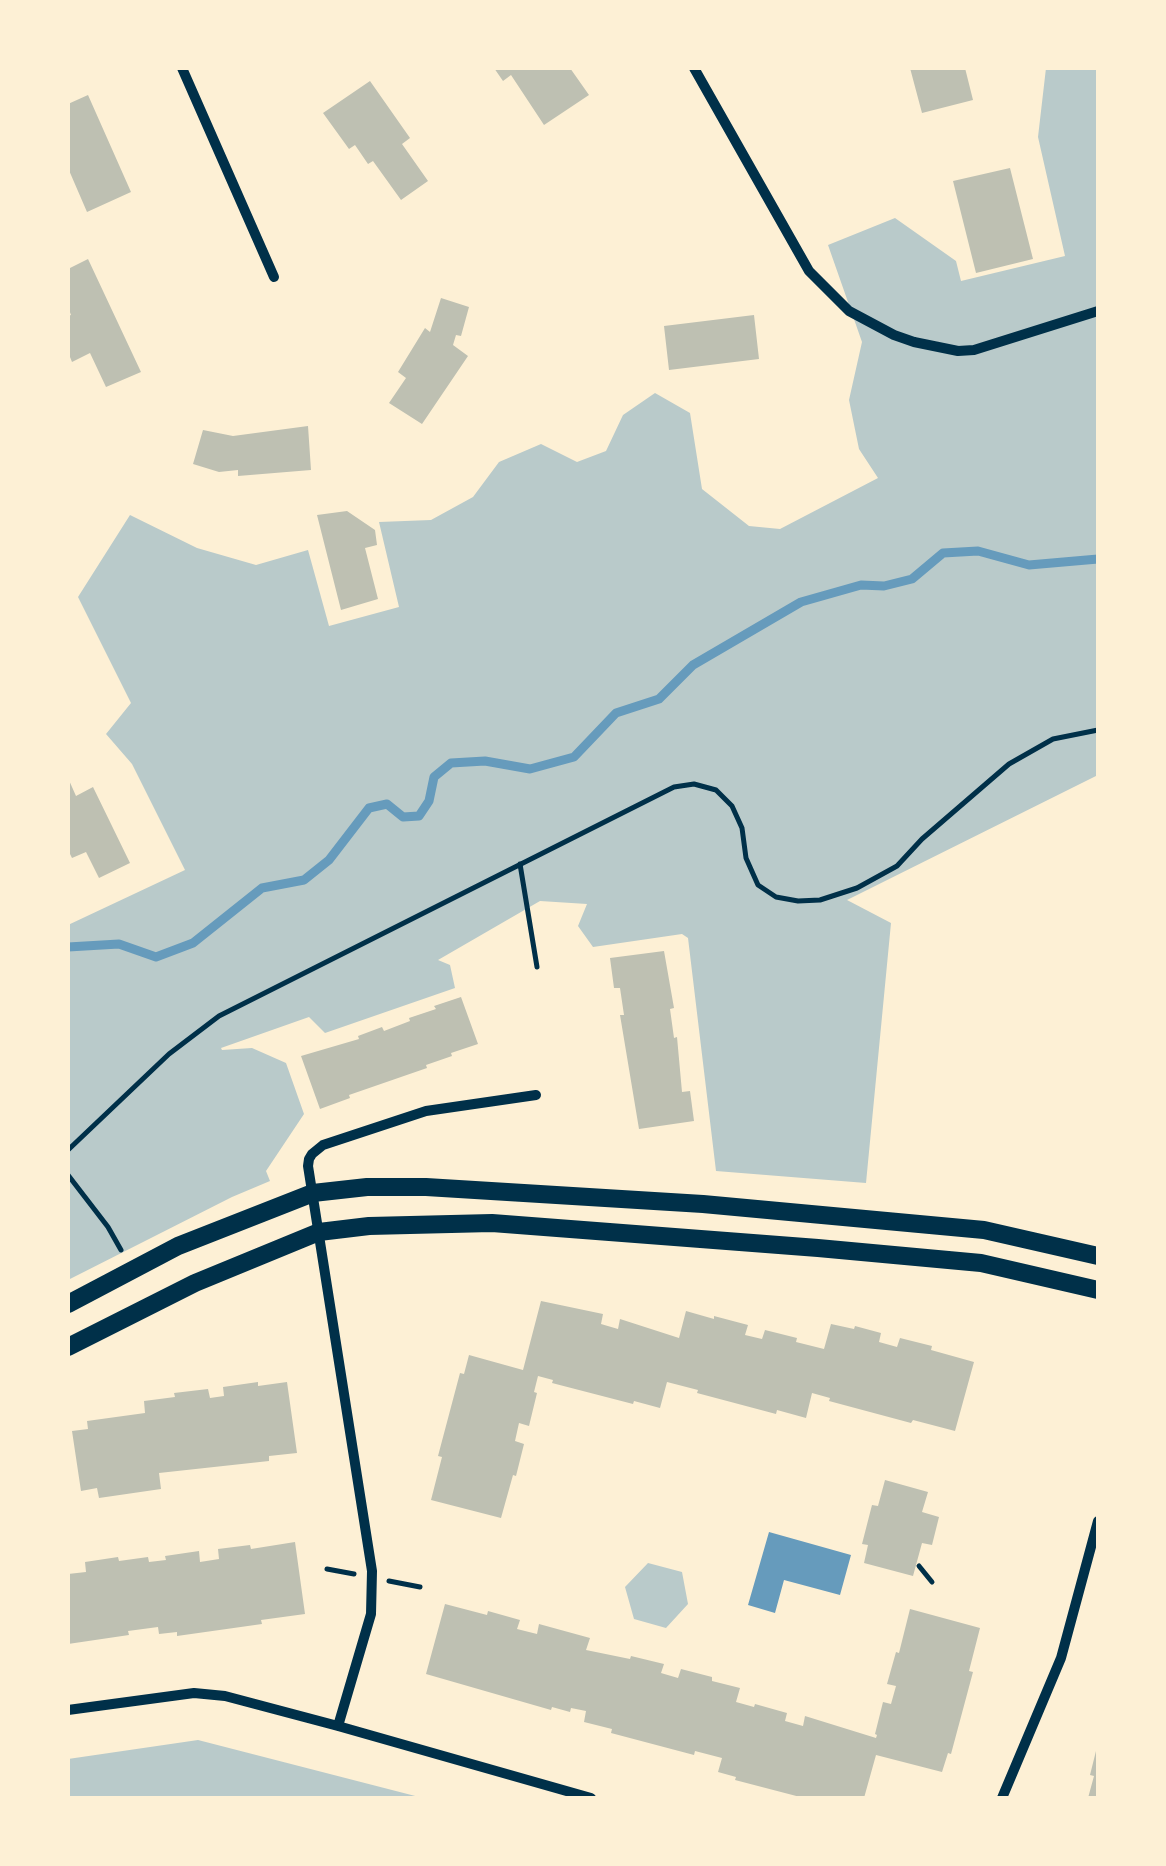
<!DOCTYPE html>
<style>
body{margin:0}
#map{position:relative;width:1166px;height:1866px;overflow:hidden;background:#fdf0d5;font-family:Poppins,sans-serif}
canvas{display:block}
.frame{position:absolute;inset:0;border:70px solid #fdf0d5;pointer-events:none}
</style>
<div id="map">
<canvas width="1166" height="1866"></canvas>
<div class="frame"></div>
</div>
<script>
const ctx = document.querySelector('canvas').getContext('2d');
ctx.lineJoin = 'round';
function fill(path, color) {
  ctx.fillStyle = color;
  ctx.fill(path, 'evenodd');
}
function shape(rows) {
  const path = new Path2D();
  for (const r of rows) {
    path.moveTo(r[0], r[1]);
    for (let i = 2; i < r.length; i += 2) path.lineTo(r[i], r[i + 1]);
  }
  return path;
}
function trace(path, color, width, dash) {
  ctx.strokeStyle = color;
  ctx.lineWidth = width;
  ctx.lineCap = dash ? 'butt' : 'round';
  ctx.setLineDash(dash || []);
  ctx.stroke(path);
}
const green = shape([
 [1046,68,1098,68,1098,775,847,900,891,923,866,1183,716,1171,688,938,682,934,593,947,578,926,587,904,540,901,438,960,450,965,455,988,325,1033,309,1017,221,1048,222,1050,252,1048,286,1063,304,1114,266,1171,270,1181,232,1197,68,1280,68,925,185,870,132,764,106,734,131,703,78,597,130,515,197,548,256,565,308,550,329,626,399,607,379,522,431,520,473,497,499,462,541,444,577,462,606,451,623,415,655,393,690,413,702,489,749,526,780,529,878,478,859,449,849,400,862,342,828,245,895,218,956,261,961,281,1065,256,1038,137],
 [648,1563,682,1572,688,1604,666,1628,634,1619,625,1587],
 [198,1740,423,1798,68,1798,68,1759]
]);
const water = shape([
 [769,1532,851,1555,840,1595,784,1580,775,1613,748,1605]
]);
const stream = shape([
 [68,947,119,944,156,957,193,943,262,888,304,880,329,860,369,808,387,804,403,817,419,816,429,801,434,777,451,763,485,761,530,769,574,757,616,713,659,699,693,665,801,602,861,585,884,586,912,579,943,553,978,551,1029,565,1098,559]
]);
const building = shape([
 [494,68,570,68,589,95,544,125,511,75,503,81],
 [910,68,965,68,973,100,922,113],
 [370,81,410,138,402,144,428,181,401,200,373,161,368,164,355,145,349,149,323,113],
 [88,95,131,192,87,212,68,168,68,104],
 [1010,168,1033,259,976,273,953,181],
 [88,259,141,372,106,387,90,353,72,362,68,352,68,316,71,315,68,307,68,269],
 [441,298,469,307,461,336,456,335,453,345,468,356,422,424,389,403,406,378,398,372,425,328,430,332],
 [754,315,759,359,669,370,664,326],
 [308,426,311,470,238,476,238,470,219,472,193,464,203,430,233,436],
 [347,511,375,530,377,545,365,548,378,599,341,610,317,515],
 [68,778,76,796,93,787,130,863,99,878,86,852,72,858,68,850],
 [664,951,674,1008,670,1009,674,1038,677,1037,682,1092,690,1091,694,1121,639,1129,620,1015,624,1015,620,988,614,988,610,958],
 [461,997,478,1044,451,1053,452,1056,426,1065,427,1068,349,1095,350,1098,320,1109,301,1056,359,1039,358,1036,382,1027,384,1031,410,1021,409,1018,436,1009,434,1006],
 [541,1301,603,1314,601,1324,618,1329,620,1319,679,1338,686,1311,714,1319,714,1316,748,1325,745,1335,762,1339,765,1330,797,1338,796,1342,824,1349,831,1324,854,1329,855,1326,881,1333,879,1342,897,1347,900,1338,932,1346,931,1350,974,1362,955,1431,913,1420,911,1423,829,1401,830,1398,812,1393,806,1418,777,1410,776,1414,697,1393,698,1390,667,1382,660,1408,634,1401,633,1404,552,1383,553,1380,538,1376,534,1392,537,1393,529,1426,519,1423,515,1441,524,1444,516,1476,513,1475,501,1518,431,1500,442,1457,438,1456,460,1373,464,1374,469,1355,523,1370],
 [258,1382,258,1386,287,1382,297,1453,269,1456,269,1461,159,1473,161,1489,99,1498,97,1488,81,1491,72,1431,88,1429,87,1421,145,1413,144,1401,175,1397,174,1393,208,1389,210,1398,224,1396,223,1387],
 [885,1480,928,1492,922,1512,939,1517,932,1545,922,1543,913,1576,864,1563,868,1545,862,1544,872,1505,878,1506],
 [295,1542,305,1614,261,1620,262,1624,177,1636,177,1632,159,1634,158,1627,128,1631,129,1635,68,1644,68,1574,86,1572,85,1562,118,1557,119,1561,148,1557,149,1562,166,1560,165,1556,199,1551,200,1562,219,1559,218,1549,250,1545,251,1549],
 [445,1604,487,1615,488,1611,520,1620,517,1629,537,1634,539,1624,590,1638,586,1650,630,1659,631,1656,664,1664,661,1673,678,1678,681,1669,712,1677,712,1681,740,1688,736,1702,754,1707,755,1704,787,1713,785,1721,803,1726,805,1716,876,1738,877,1735,875,1734,883,1702,891,1704,896,1686,887,1684,896,1652,899,1653,910,1609,980,1628,969,1671,973,1672,951,1754,948,1753,942,1772,876,1755,864,1798,804,1798,735,1780,736,1777,718,1772,722,1758,695,1751,694,1755,611,1733,612,1729,584,1722,586,1711,571,1708,570,1712,552,1707,551,1710,426,1674],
 [1097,1747,1098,1798,1088,1798,1094,1776,1090,1775]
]);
const path = shape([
 [520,864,537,967],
 [68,1150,169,1054,219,1016,674,787,694,784,716,790,732,806,742,828,746,858,758,885,776,897,798,901,820,900,857,888,897,866,922,839,1009,764,1053,739,1098,730],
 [68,1175,108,1227,121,1250],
 [919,1566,932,1582],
 [327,1569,354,1574],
 [389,1581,420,1587]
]);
const minor = shape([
 [182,68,274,277],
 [694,68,809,271,849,311,894,335,914,342,958,351,974,350,1098,311],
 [68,1710,194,1693,225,1696,338,1726,591,1798],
 [338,1726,371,1614,372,1571,308,1166,309,1159,312,1154,323,1145,426,1111,536,1095],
 [1002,1798,1061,1658,1098,1521]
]);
const tertiary = shape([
 [68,1304,178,1246,313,1193,367,1187,426,1187,703,1204,984,1230,1098,1256],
 [68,1347,195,1283,319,1232,369,1226,492,1223,818,1248,981,1263,1098,1290]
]);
fill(green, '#b9caca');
fill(water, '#669bbc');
trace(stream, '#669bbc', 9);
fill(building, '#bec0b2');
trace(path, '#003049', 5);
trace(minor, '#003049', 10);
trace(tertiary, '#003049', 18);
</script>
